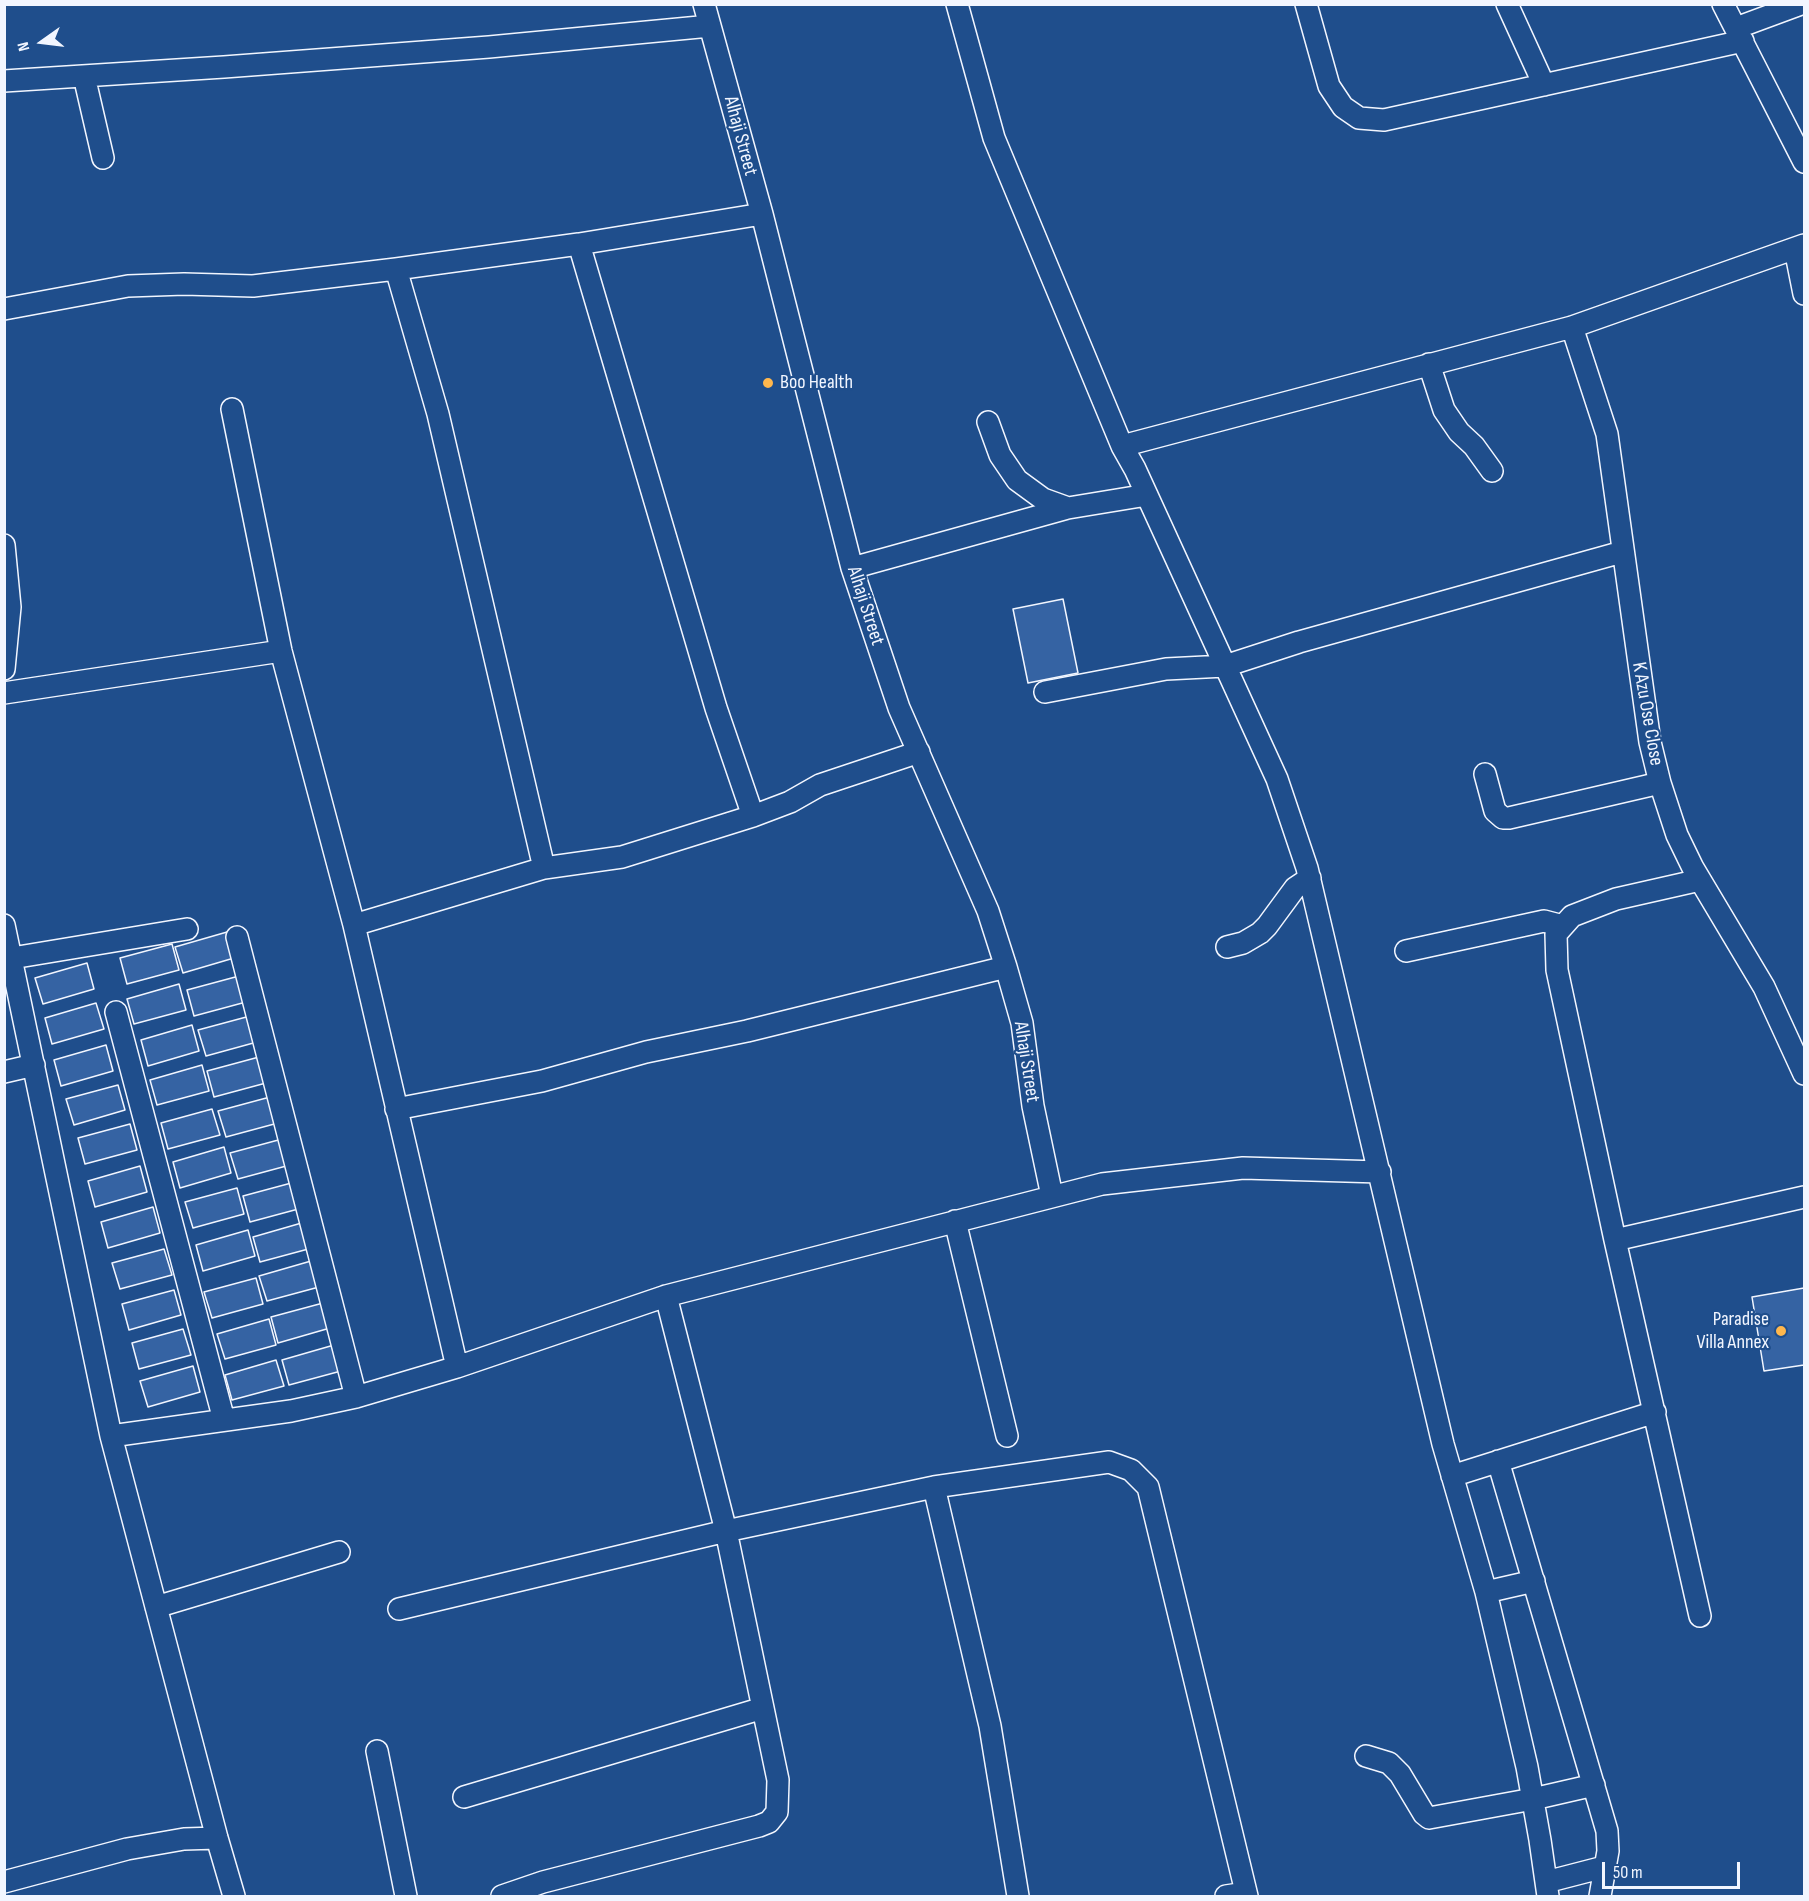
<!DOCTYPE html>
<style>
body{margin:0}
#map{position:relative;width:1809px;height:1901px;overflow:hidden;background:#1f4e8c;font-family:"Sofia Sans Condensed",sans-serif}
canvas{display:block}
.frame{position:absolute;inset:0;border:6px solid #f2f6ff;pointer-events:none}
.north{position:absolute;left:12px;top:12px;width:60px;height:60px;-webkit-text-stroke:4px #1f4e8c;paint-order:stroke;rotate:256deg;font-size:16px;font-weight:700;line-height:24px;text-align:center;color:#f2f6ff}
.north::after{content:'';display:block;margin:auto;width:21px;height:27px;background:#f2f6ff;clip-path:polygon(50% 0,100% 100%,50% 72%,0 100%)}
.scale{position:absolute;left:1602px;top:1862px;width:138px;height:27px;box-sizing:border-box;border:3px solid #f2f6ff;border-top:0;padding-left:8px;font-size:18px;line-height:21px;white-space:nowrap;color:#f2f6ff;-webkit-text-stroke:4px #1f4e8c;paint-order:stroke}
</style>
<div id="map">
<canvas width="1809" height="1901"></canvas>
<div class="frame"></div>
<div class="north">N</div>
<div class="scale">50 m</div>
</div>
<script>
const ctx = document.querySelector('canvas').getContext('2d');
ctx.lineJoin = 'round';
function fill(path, color) {
  ctx.fillStyle = color;
  ctx.fill(path, 'evenodd');
}
function shape(rows) {
  const path = new Path2D();
  for (const r of rows) {
    path.moveTo(r[0], r[1]);
    for (let i = 2; i < r.length; i += 2) path.lineTo(r[i], r[i + 1]);
  }
  return path;
}
function trace(path, color, width, dash) {
  ctx.strokeStyle = color;
  ctx.lineWidth = width;
  ctx.lineCap = dash ? 'butt' : 'round';
  ctx.setLineDash(dash || []);
  ctx.stroke(path);
}
function label(font, color, halo, rows, align = 'center') {
  ctx.font = font + ' "Sofia Sans Condensed",sans-serif';
  ctx.lineWidth = 4.5;
  ctx.setLineDash([]);
  ctx.textBaseline = 'middle';
  ctx.strokeStyle = halo;
  ctx.fillStyle = color;
  for (const [text, x, y, turn = 0] of rows) {
    ctx.save();
    ctx.translate(x, y);
    ctx.rotate((+turn || 0) * Math.PI / 180);
    ctx.textAlign = isNaN(turn) ? turn : align;
    if (halo) ctx.strokeText(text, 0, 0);
    ctx.fillText(text, 0, 0);
    ctx.restore();
  }
}
const building = shape([
 [1063,599,1078,673,1028,683,1013,609,1063,599],
 [227,932,234,958,183,973,175,947,227,932],
 [172,944,179,970,127,984,120,958,172,944],
 [87,963,94,989,43,1004,35,978,87,963],
 [239,976,246,1002,194,1016,187,990,239,976],
 [179,984,186,1010,134,1024,127,999,179,984],
 [96,1003,104,1029,52,1044,45,1018,96,1003],
 [250,1016,257,1042,206,1056,198,1030,250,1016],
 [192,1025,199,1051,148,1066,141,1040,192,1025],
 [106,1045,113,1071,61,1086,54,1060,106,1045],
 [259,1057,266,1083,214,1097,207,1071,259,1057],
 [202,1065,209,1091,157,1105,150,1080,202,1065],
 [118,1085,125,1110,74,1125,66,1099,118,1085],
 [270,1097,278,1123,226,1137,218,1111,270,1097],
 [212,1109,220,1135,168,1149,161,1123,212,1109],
 [130,1124,137,1150,85,1164,78,1138,130,1124],
 [282,1139,290,1165,238,1179,230,1153,282,1139],
 [224,1147,231,1173,180,1188,173,1162,224,1147],
 [140,1166,147,1192,95,1207,88,1181,140,1166],
 [295,1182,302,1208,250,1222,243,1196,295,1182],
 [237,1188,244,1214,193,1228,185,1202,237,1188],
 [153,1207,160,1233,108,1248,101,1222,153,1207],
 [305,1222,312,1248,260,1262,253,1237,305,1222],
 [248,1230,255,1256,203,1271,196,1245,248,1230],
 [164,1249,172,1275,120,1289,112,1263,164,1249],
 [311,1261,319,1287,267,1301,259,1276,311,1261],
 [256,1278,263,1304,212,1318,204,1292,256,1278],
 [1804,1288,1804,1365,1764,1371,1752,1297,1804,1288],
 [174,1290,181,1315,129,1330,122,1304,174,1290],
 [323,1303,330,1328,278,1343,271,1317,323,1303],
 [269,1319,276,1345,225,1359,217,1334,269,1319],
 [183,1329,191,1355,139,1369,132,1343,183,1329],
 [334,1345,341,1371,289,1385,282,1360,334,1345],
 [276,1360,284,1386,232,1400,225,1375,276,1360],
 [193,1366,200,1392,148,1407,140,1381,193,1366]
]);
const minor = shape([
 [704,4,762,214,852,568,899,708,988,911,1006,967,1022,1023,1033,1106,1052,1196],
 [957,4,994,138,1122,446,1135,469,1277,779,1307,868,1443,1444,1486,1592,1527,1767,1540,1840,1548,1896],
 [1306,4,1329,86,1343,107,1359,118,1384,120,1743,41],
 [1507,4,1544,85],
 [1723,4,1804,162],
 [1736,28,1801,4],
 [84,76,103,158],
 [4,81,224,67,489,47,710,26],
 [579,244,716,708,753,816],
 [1795,249,1804,294],
 [396,269,438,414,544,868],
 [4,309,128,286,184,284,253,286,396,269,579,244,762,214],
 [1572,327,1607,434,1650,742,1660,783,1677,835,1693,868,1764,987,1804,1074],
 [1429,364,1444,410,1459,432,1474,446,1492,471],
 [232,409,281,651,354,925,457,1367],
 [988,422,1000,455,1017,480,1043,499,1068,508],
 [1122,446,1572,327,1804,245],
 [4,545,10,607,4,669],
 [852,568,1068,508,1147,495],
 [1045,692,1166,669,1225,666,1299,642,1622,552],
 [4,693,281,651],
 [1485,774,1495,811,1503,818,1509,818,1660,783],
 [4,925,111,1436,217,1838,234,1896],
 [354,925,544,868,622,857,753,816,790,802,820,785,919,752],
 [237,937,356,1397],
 [1227,947,1243,943,1260,933,1267,926,1295,888,1310,878],
 [1406,951,1544,921,1563,926],
 [12,958,187,929],
 [116,1012,224,1420],
 [4,1072,34,1065],
 [396,1109,542,1081,646,1052,747,1031,1006,967],
 [955,1221,1007,1436],
 [1615,1240,1804,1197],
 [111,1436,291,1411,356,1397,457,1367,666,1296,1102,1184,1243,1168,1380,1172],
 [1498,1461,1607,1831,1608,1851,1600,1896],
 [1452,1476,1655,1412],
 [934,1487,990,1726,1018,1896],
 [1486,1592,1534,1581],
 [156,1607,339,1552],
 [399,1609,726,1531,934,1487,1109,1462,1131,1470,1148,1487,1247,1896],
 [1700,1616,1615,1240,1557,970,1556,934,1572,916,1616,899,1700,880],
 [377,1751,406,1896],
 [1366,1756,1389,1763,1400,1774,1424,1814,1429,1818,1533,1799,1594,1785],
 [464,1797,763,1708],
 [4,1882,127,1849,184,1839,217,1838],
 [1546,1882,1604,1867],
 [502,1896,543,1882,759,1826,769,1822,777,1812,778,1780,726,1531,666,1296],
 [1226,1896,1246,1893]
]);
const markers = [
 [768,383,6,"#ffb74d"],
 [1781,1331,6,"#ffb74d"]
];
const streetNames = [
 ["Alhaji Street",740,136,75],
 ["Alhaji Street",865,606,72],
 ["K Azu Ose Close",1647,714,80],
 ["Alhaji Street",1026,1062,81]
];
const poiNames = [
 ["Boo Health",780,383],
 ["Paradise",1769,1320,"right"],
 ["Villa Annex",1769,1343,"right"]
];
fill(building, '#3563a3');
trace(building, '#f2f6ff', 1.5);
trace(minor, '#f2f6ff', 24);
trace(minor, '#1f4e8c', 21);
for (const [x, y, r, color] of markers) {
  const dot = new Path2D();
  dot.arc(x, y, r, 0, 2 * Math.PI);
  ctx.fillStyle = color;
  ctx.fill(dot);
  trace(dot, '#1f4e8c', 2);
}
label('20px', '#f2f6ff', '#1f4e8c', streetNames);
label('20px', '#f2f6ff', '#1f4e8c', poiNames, 'left');
</script>
